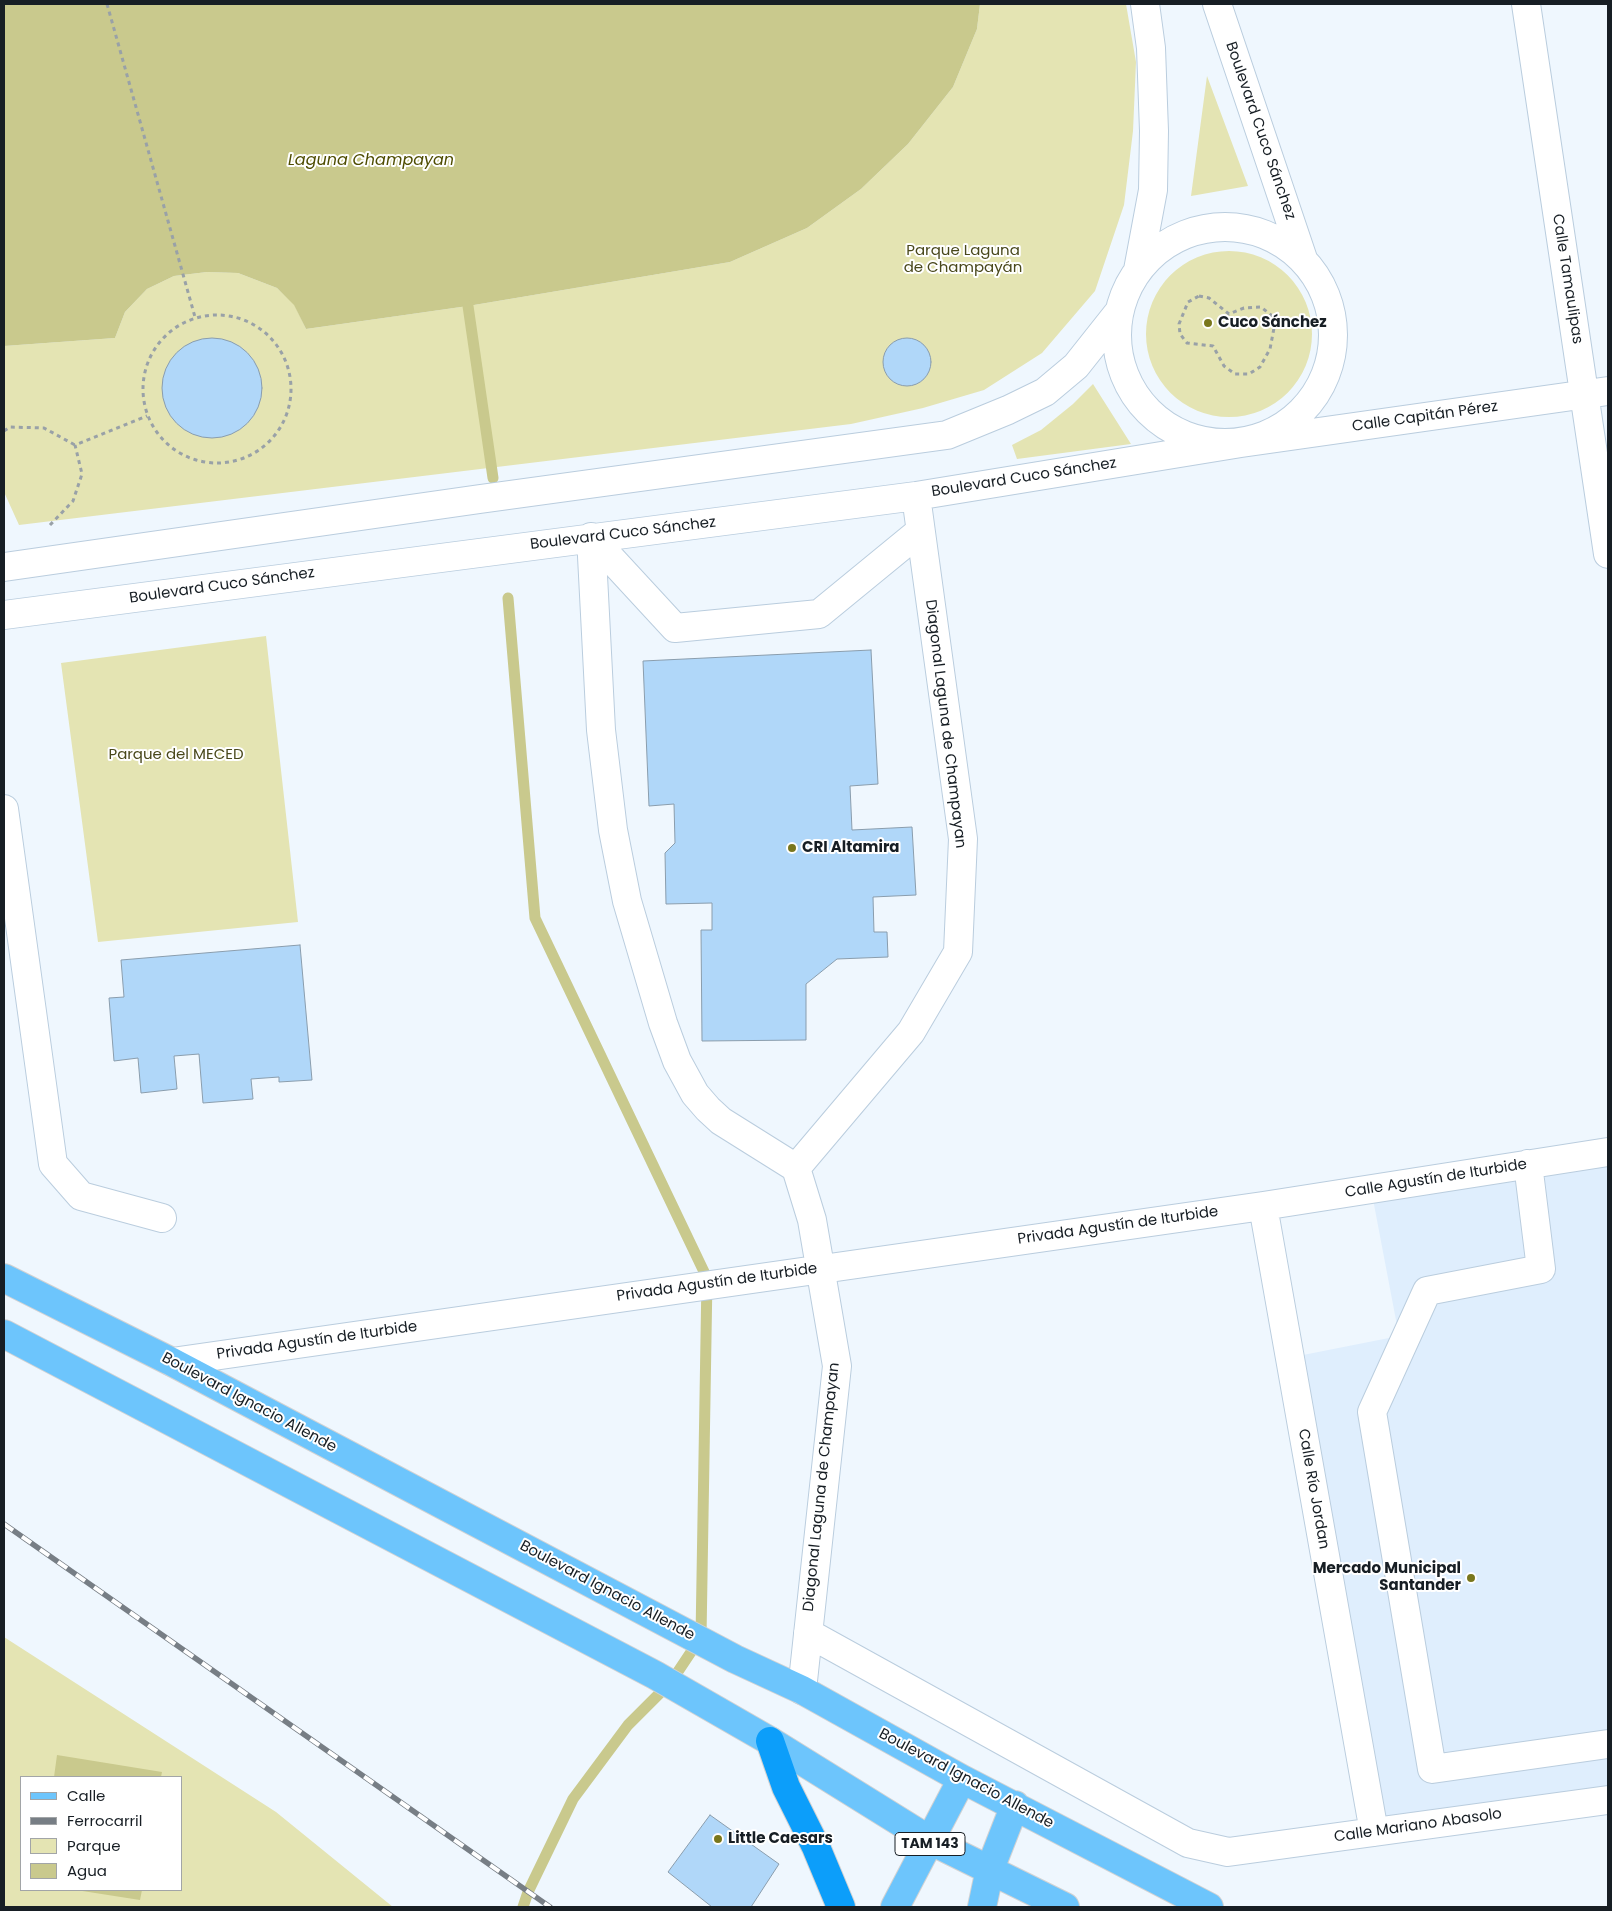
<!DOCTYPE html>
<meta charset="utf-8">
<style>
body{margin:0}
#map{position:relative;width:1612px;height:1911px;overflow:hidden;background:#eff7fe;font-family:Poppins,sans-serif}
canvas{display:block}
.frame{position:absolute;inset:0;border:5px solid #171e24;pointer-events:none}
.legend{position:absolute;left:20px;top:1776px;width:162px;height:115px;box-sizing:border-box;background:#fff;border:1px solid #a2a5a7;margin:0;padding:6px 9px;list-style:none;font-size:15px;color:#171e24}
.legend li{display:flex;align-items:center;gap:10px;height:25px}
.legend b{width:25px;border:1px solid #a2a5a7}
</style>
<div id="map">
<canvas width="1612" height="1911"></canvas>
<div class="frame"></div>
<ul class="legend">
<li><b style="height:6px;background:#6dc5fc"></b>Calle</li>
<li><b style="height:6px;background:#777e85"></b>Ferrocarril</li>
<li><b style="height:14px;background:#e4e4b3"></b>Parque</li>
<li><b style="height:14px;background:#c9c98d"></b>Agua</li>
</ul>
</div>
<script>
const ctx = document.querySelector('canvas').getContext('2d');
ctx.lineJoin = 'round';
function fill(path, color) {
  ctx.fillStyle = color;
  ctx.fill(path, 'evenodd');
}
function shape(rows) {
  const path = new Path2D();
  for (const r of rows) {
    if (r.length === 3) {
      path.moveTo(r[0] + r[2], r[1]);
      path.arc(r[0], r[1], r[2], 0, 2 * Math.PI);
      continue;
    }
    path.moveTo(r[0], r[1]);
    for (let i = 2; i < r.length; i += 2) path.lineTo(r[i], r[i + 1]);
  }
  return path;
}
function trace(path, color, width, dash) {
  ctx.strokeStyle = color;
  ctx.lineWidth = width;
  ctx.lineCap = dash ? 'butt' : 'round';
  ctx.setLineDash(dash || []);
  ctx.stroke(path);
}
function label(font, color, halo, rows, align = 'center') {
  ctx.font = font + ' Poppins,sans-serif';
  ctx.lineWidth = 4;
  ctx.setLineDash([]);
  ctx.textBaseline = 'middle';
  ctx.strokeStyle = halo;
  ctx.fillStyle = color;
  for (const [text, x, y, turn = 0] of rows) {
    ctx.save();
    ctx.translate(x, y);
    ctx.rotate((+turn || 0) * Math.PI / 180);
    ctx.textAlign = isNaN(turn) ? turn : align;
    if (halo) ctx.strokeText(text, 0, 0);
    ctx.fillText(text, 0, 0);
    ctx.restore();
  }
}
const built = shape([
 [1608,1157,1608,1800,1374,1832,1298,1356,1399,1336,1372,1194]
]);
const green = shape([
 [980,4,1126,4,1136,62,1133,131,1124,205,1095,291,1042,353,984,390,923,408,851,424,19,525,4,492,4,346,115,338,125,312,147,289,174,276,207,272,238,273,277,288,294,304,306,329,468,306,730,262,807,228,861,189,908,144,953,87,977,29],
 [1207,76,1248,186,1191,196],
 [1229,334,83],
 [1093,384,1131,444,1017,459,1012,445,1041,430,1073,404],
 [266,636,298,922,98,942,61,663],
 [4,1637,276,1812,393,1907,4,1907],
 [21,1777,181,1777,181,1890,21,1890]
]);
const water = shape([
 [4,4,980,4,977,29,953,87,908,144,861,189,807,228,730,262,468,306,306,329,294,305,277,288,238,273,207,272,174,276,147,289,125,312,115,338,4,346],
 [57,1755,162,1772,161,1777,54,1777],
 [76,1890,142,1890,140,1900]
]);
const stream = shape([
 [468,306,493,478],
 [508,598,535,918,707,1278,701,1637,671,1682,628,1725,573,1799,528,1892,523,1907]
]);
const building = shape([
 [907,362,24],
 [212,388,50],
 [871,650,878,784,850,786,852,830,912,827,916,895,873,897,874,932,887,932,888,957,837,959,806,984,806,1040,702,1041,701,930,712,930,712,903,666,904,665,853,675,843,674,804,649,806,643,661,871,650],
 [300,945,312,1080,279,1082,279,1077,251,1079,253,1099,203,1103,199,1054,174,1056,177,1089,141,1093,138,1058,114,1061,109,998,124,997,121,960,300,945],
 [710,1815,779,1864,751,1907,712,1907,668,1872,710,1815]
]);
const path = shape([
 [107,4,195,317],
 [1199,296,1209,298,1229,314,1244,308,1261,307,1271,315,1274,328,1270,349,1260,367,1249,374,1235,374,1224,366,1213,346,1187,343,1180,334,1179,324,1188,302,1199,296],
 [217,389,74],
 [4,431,10,427,44,428,75,445],
 [50,525,73,501,82,474,75,445,147,416]
]);
const minor = shape([
 [1217,4,1303,259],
 [1526,4,1608,554],
 [1225,335,108],
 [1138,270,1153,190,1154,131,1151,48,1145,4],
 [591,537,601,730,613,830,627,901,663,1023,677,1061,695,1094,708,1109,721,1121,796,1168,812,1220,837,1366,802,1690],
 [591,537,675,628,819,614,919,532],
 [4,567,480,499,947,435,1008,410,1045,392,1076,366,1118,313],
 [4,615,916,496,1241,443,1608,391],
 [4,809,53,1164,81,1196,162,1218],
 [1528,1164,1541,1269,1427,1291,1372,1412,1432,1769,1608,1744],
 [796,1168,911,1032,958,952,963,839,916,496],
 [1263,1206,1374,1832],
 [172,1362,1263,1206,1608,1152],
 [808,1633,1188,1843,1228,1852,1608,1800]
]);
const major = shape([
 [4,1278,172,1362,735,1659,802,1690,962,1779,1209,1907],
 [4,1334,655,1675,770,1741,931,1841,1065,1907],
 [895,1907,962,1779],
 [982,1907,990,1869,1015,1805]
]);
const highway = shape([
 [770,1741,786,1787,816,1847,841,1907]
]);
const rail = shape([
 [4,1524,550,1907]
]);
const markers = [
 [1208,323,5,"#79771d"],
 [792,848,5,"#79771d"],
 [1471,1578,5,"#79771d"],
 [718,1839,5,"#79771d"]
];
const shields = [
 [930,1844,70]
];
const shieldNames = [
 ["TAM 143",930,1844]
];
const streetNames = [
 ["Boulevard Cuco Sánchez",1260,131,71],
 ["Calle Tamaulipas",1567,279,81],
 ["Calle Capitán Pérez",1425,417,-8],
 ["Boulevard Cuco Sánchez",1024,478,-9],
 ["Boulevard Cuco Sánchez",623,534,-7],
 ["Boulevard Cuco Sánchez",222,586,-8],
 ["Diagonal Laguna de Champayan",945,724,83],
 ["Calle Agustín de Iturbide",1436,1179,-9],
 ["Privada Agustín de Iturbide",1118,1226,-8],
 ["Privada Agustín de Iturbide",717,1283,-8],
 ["Privada Agustín de Iturbide",317,1341,-8],
 ["Boulevard Ignacio Allende",249,1403,28],
 ["Diagonal Laguna de Champayan",822,1487,-84],
 ["Calle Río Jordan",1313,1489,80],
 ["Boulevard Ignacio Allende",607,1591,28],
 ["Boulevard Ignacio Allende",966,1779,28],
 ["Calle Mariano Abasolo",1418,1826,-8]
];
const parkNames = [
 ["Parque Laguna",963,251],
 ["de Champayán",963,268],
 ["Parque del MECED",176,755]
];
const poiNames = [
 ["Cuco Sánchez",1218,323],
 ["CRI Altamira",802,848],
 ["Mercado Municipal",1461,1569,"right"],
 ["Santander",1461,1586,"right"],
 ["Little Caesars",728,1839]
];
const waterNames = [
 ["Laguna Champayan",371,161]
];
fill(built, '#dfeefd');
fill(green, '#e4e4b3');
fill(water, '#c9c98d');
trace(stream, '#c9c98d', 11);
fill(building, '#b0d7f9');
trace(building, '#8a9dad', 1);
trace(minor, '#bacdde', 30);
trace(major, '#d1d2d3', 30);
trace(highway, '#d1d2d3', 30);
trace(path, '#99a1a7', 3, [4, 4]);
trace(minor, '#fff', 28);
trace(major, '#6dc5fc', 28);
trace(highway, '#0c9efa', 28);
trace(rail, '#777e85', 5.5);
trace(rail, '#fff', 4, [11]);
for (const [x, y, r, color] of markers) {
  const dot = new Path2D();
  dot.arc(x, y, r, 0, 2 * Math.PI);
  ctx.fillStyle = color;
  ctx.fill(dot);
  trace(dot, '#fff', 2);
}
for (const [x, y, w] of shields) {
  const box = new Path2D();
  box.roundRect(x - w / 2, y - 11.5, w, 23, 4);
  ctx.fillStyle = '#fff';
  ctx.fill(box);
  trace(box, '#171e24', 1);
}
label('bold 14px', '#171e24', null, shieldNames);
label('15px', '#171e24', '#fff', streetNames);
label('15px', '#49481b', '#fff', parkNames);
label('bold 15px', '#171e24', '#fff', poiNames, 'left');
label('italic 16px', '#4e4c01', '#fff', waterNames);
</script>
